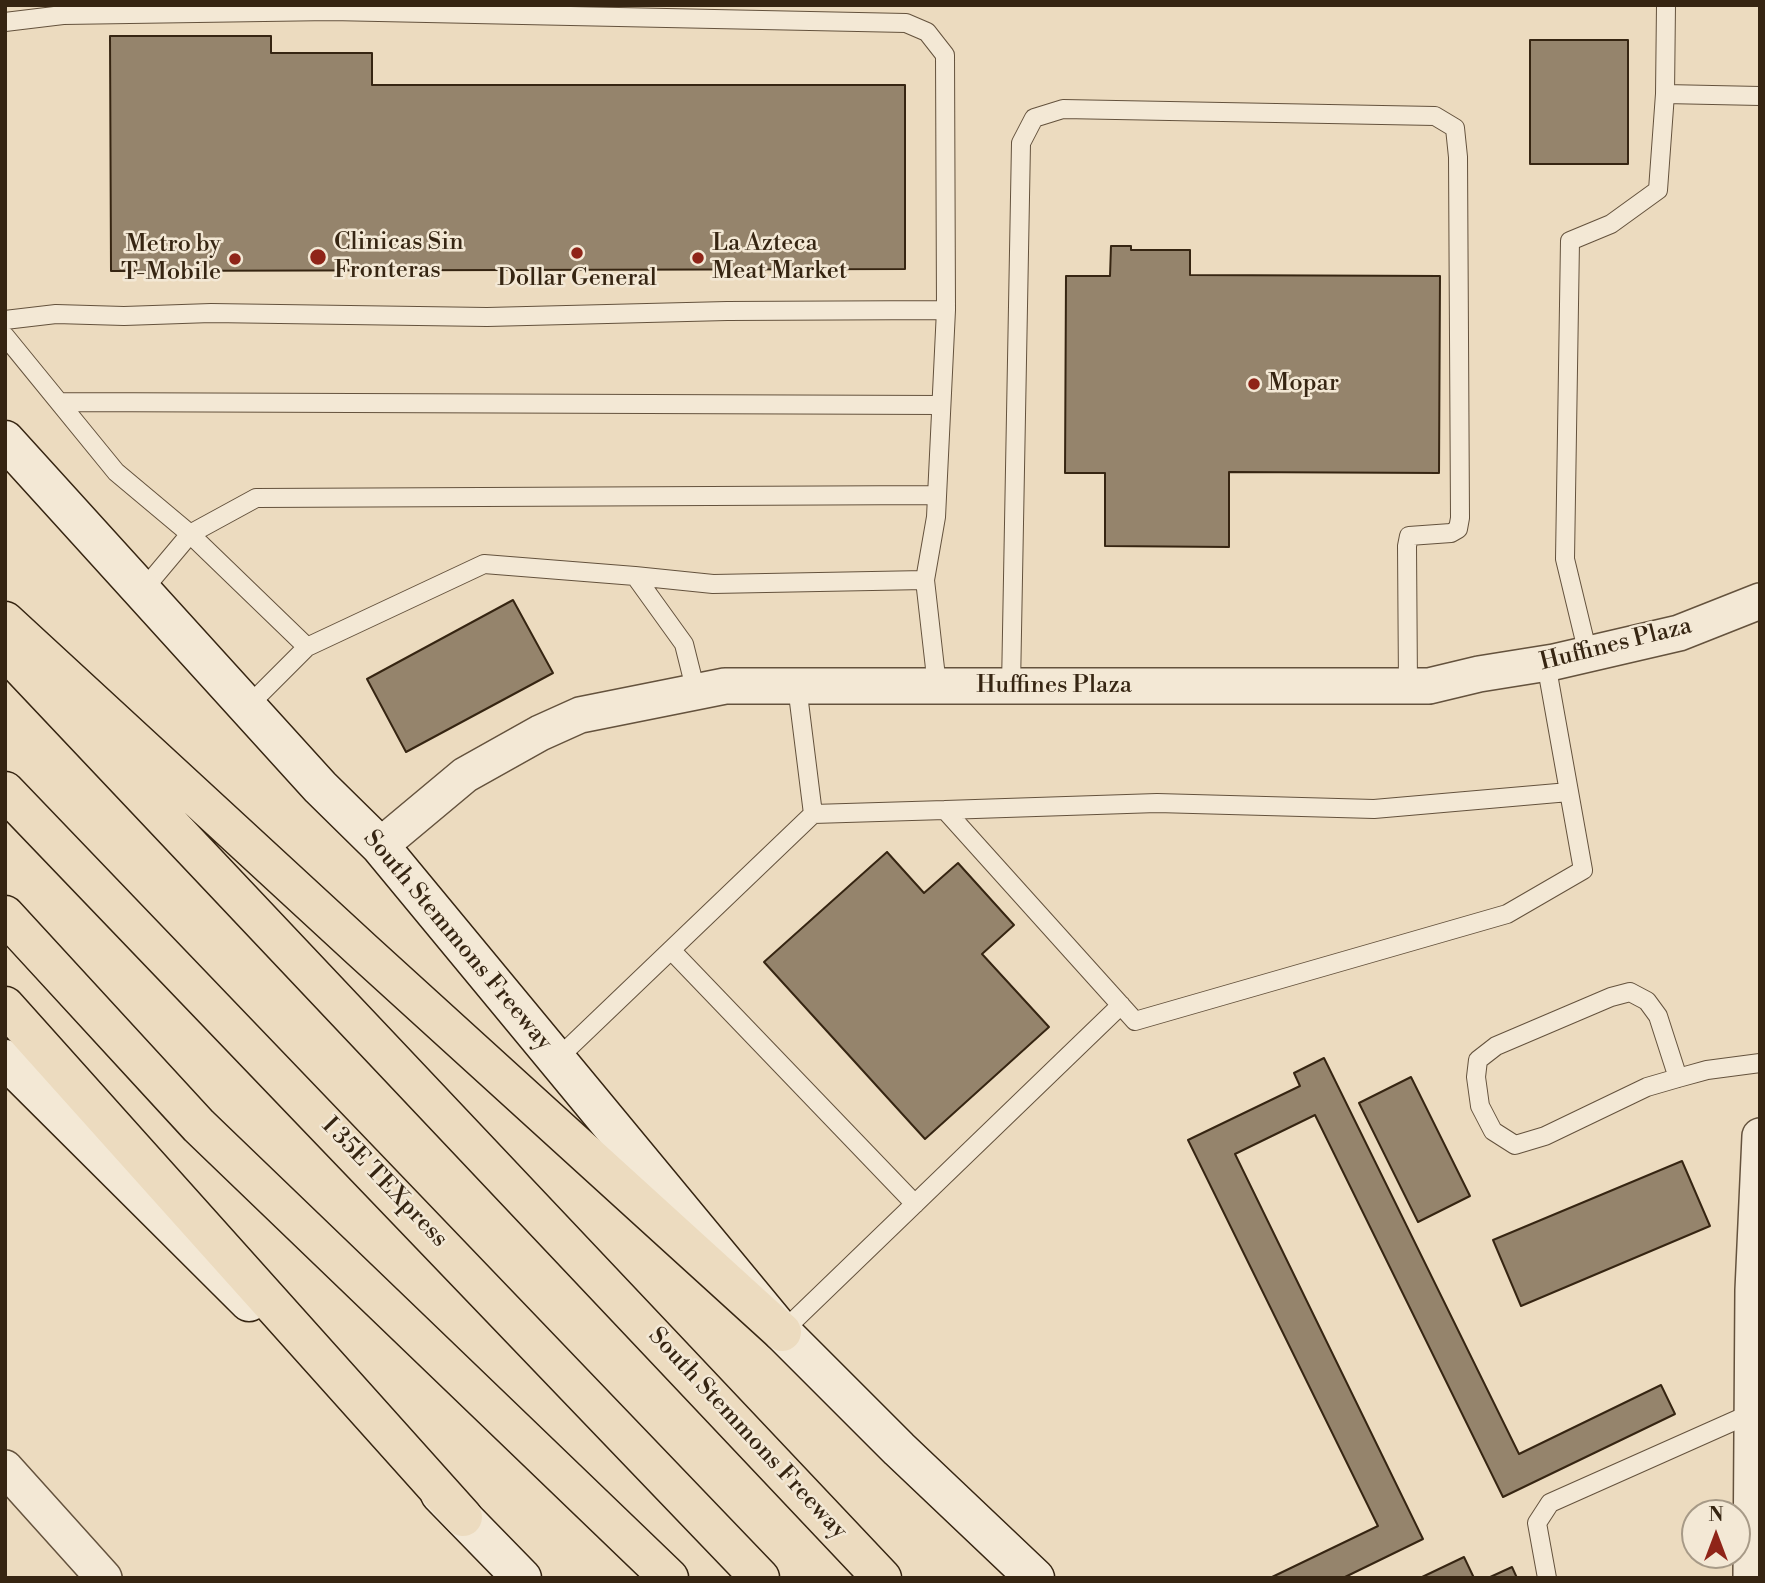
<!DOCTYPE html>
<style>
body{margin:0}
#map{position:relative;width:1765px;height:1583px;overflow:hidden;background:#ecdbbf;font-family:"Libre Bodoni",serif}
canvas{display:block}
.frame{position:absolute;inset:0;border:7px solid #362512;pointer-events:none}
.north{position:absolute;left:1681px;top:1499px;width:70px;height:70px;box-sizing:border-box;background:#f3e8d5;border:2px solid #a79a87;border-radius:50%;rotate:0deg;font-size:19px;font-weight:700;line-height:28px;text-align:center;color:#362512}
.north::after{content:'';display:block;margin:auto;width:24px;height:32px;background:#8f2418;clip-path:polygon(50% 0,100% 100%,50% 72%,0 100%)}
</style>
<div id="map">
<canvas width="1765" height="1583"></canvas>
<div class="frame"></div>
<div class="north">N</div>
</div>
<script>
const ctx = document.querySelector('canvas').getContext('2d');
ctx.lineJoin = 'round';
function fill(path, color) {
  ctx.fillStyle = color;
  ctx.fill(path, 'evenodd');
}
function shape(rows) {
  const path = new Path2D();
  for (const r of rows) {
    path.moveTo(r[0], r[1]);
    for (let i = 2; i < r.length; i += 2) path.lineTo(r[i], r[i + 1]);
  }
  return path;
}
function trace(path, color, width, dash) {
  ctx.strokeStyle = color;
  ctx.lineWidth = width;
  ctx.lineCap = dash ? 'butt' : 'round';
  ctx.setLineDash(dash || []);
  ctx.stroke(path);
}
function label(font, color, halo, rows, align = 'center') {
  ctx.font = font + ' "Libre Bodoni",serif';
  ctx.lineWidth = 5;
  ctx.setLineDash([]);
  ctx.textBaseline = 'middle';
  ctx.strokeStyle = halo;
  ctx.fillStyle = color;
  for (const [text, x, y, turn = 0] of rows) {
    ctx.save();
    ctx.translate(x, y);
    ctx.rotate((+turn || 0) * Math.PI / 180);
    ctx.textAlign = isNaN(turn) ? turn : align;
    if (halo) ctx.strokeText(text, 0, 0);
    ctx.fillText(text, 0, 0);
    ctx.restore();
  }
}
const building = shape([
 [110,36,271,36,271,53,372,53,372,85,905,85,905,269,111,271,110,36],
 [1530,40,1628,40,1628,164,1530,164,1530,40],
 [1111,246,1131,246,1131,250,1190,250,1190,275,1440,276,1439,473,1229,472,1229,547,1105,546,1105,473,1065,473,1066,276,1110,276,1111,246],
 [513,600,553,673,406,752,367,679,513,600],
 [887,852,924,893,958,863,1014,925,982,954,1049,1027,925,1139,764,962,887,852],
 [1324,1058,1519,1454,1661,1385,1675,1414,1503,1497,1315,1115,1235,1154,1423,1539,1343,1578,1270,1578,1378,1526,1188,1140,1300,1086,1294,1073,1324,1058],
 [1411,1077,1470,1196,1418,1222,1359,1103,1411,1077],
 [1682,1161,1710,1226,1521,1306,1493,1240,1682,1161],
 [1464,1557,1474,1578,1420,1578,1464,1557],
 [1512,1567,1517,1578,1488,1578,1512,1567]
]);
const service = shape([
 [5,22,63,15,331,11,906,23,927,32,945,55,946,310,936,517,925,580,937,686],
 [1665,94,1666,5],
 [5,320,56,314,124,316,211,313,487,317,727,311,946,310],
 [5,336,116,472,190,534,307,647,484,564,635,576,684,644,696,692],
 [59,402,941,405],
 [635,576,713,584,925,580],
 [143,590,190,534,256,498,937,495],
 [1588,654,1565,559,1570,241,1611,224,1658,190,1665,94,1760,96],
 [1546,663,1583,870,1507,914,1135,1021,945,810,1157,803,1374,809,1569,792],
 [1011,686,1021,143,1034,118,1063,109,1435,116,1455,128,1458,157,1460,518,1458,529,1451,533,1409,536,1407,546,1408,686],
 [248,706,307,647],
 [813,814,945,810],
 [671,950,915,1204],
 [557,1059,813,814,797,686],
 [1678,1078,1658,1016,1647,1001,1630,992,1611,997,1496,1046,1478,1060,1476,1077,1480,1106,1493,1131,1515,1145,1545,1136,1647,1087,1678,1078,1707,1070,1760,1063],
 [782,1332,1121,1005],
 [1547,1578,1537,1523,1550,1503,1752,1413]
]);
const minor = shape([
 [380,846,465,775,540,733,580,715,725,686,1429,686,1479,674,1554,662,1679,633,1760,601],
 [5,1468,104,1578],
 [1751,1578,1753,1290,1760,1136]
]);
const secondary = shape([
 [5,440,320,787,380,846,782,1332,899,1449,1035,1578],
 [5,1059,249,1302],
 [440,1494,522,1578]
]);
const motorway = shape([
 [5,621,363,951,782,1332],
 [5,650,882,1578],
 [5,791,760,1578],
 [5,915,199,1126,669,1578],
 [5,1006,463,1517]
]);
const markers = [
 [577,253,7,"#8f2418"],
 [318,257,9,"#8f2418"],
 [698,258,7,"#8f2418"],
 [235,259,7,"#8f2418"],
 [1254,384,7,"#8f2418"]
];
const poiNames = [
 ["Clinicas Sin",334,243],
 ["Fronteras",334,271],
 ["La Azteca",712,244],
 ["Meat Market",712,272],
 ["Metro by",221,245,"right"],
 ["T-Mobile",221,273,"right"],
 ["Dollar General",577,279,"center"],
 ["Mopar",1268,384]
];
const streetNames = [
 ["Huffines Plaza",1616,645,-14],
 ["Huffines Plaza",1054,686],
 ["South Stemmons Freeway",457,941,50],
 ["I 35E TEXpress",384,1183,46],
 ["South Stemmons Freeway",747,1434,47]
];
fill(building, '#95846c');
trace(building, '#362512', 2);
trace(service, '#64523d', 20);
trace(minor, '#64523d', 38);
trace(secondary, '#362512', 41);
trace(motorway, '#362512', 41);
trace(service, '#f3e8d5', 18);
trace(minor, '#f3e8d5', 35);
trace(secondary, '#f3e8d5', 38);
trace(motorway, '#ecdbbf', 38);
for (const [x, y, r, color] of markers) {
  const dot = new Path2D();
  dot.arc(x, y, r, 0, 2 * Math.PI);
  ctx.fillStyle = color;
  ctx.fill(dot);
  trace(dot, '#f3e8d5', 2.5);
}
label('24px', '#362512', '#f3e8d5', poiNames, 'left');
label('24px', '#362512', '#f3e8d5', streetNames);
</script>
